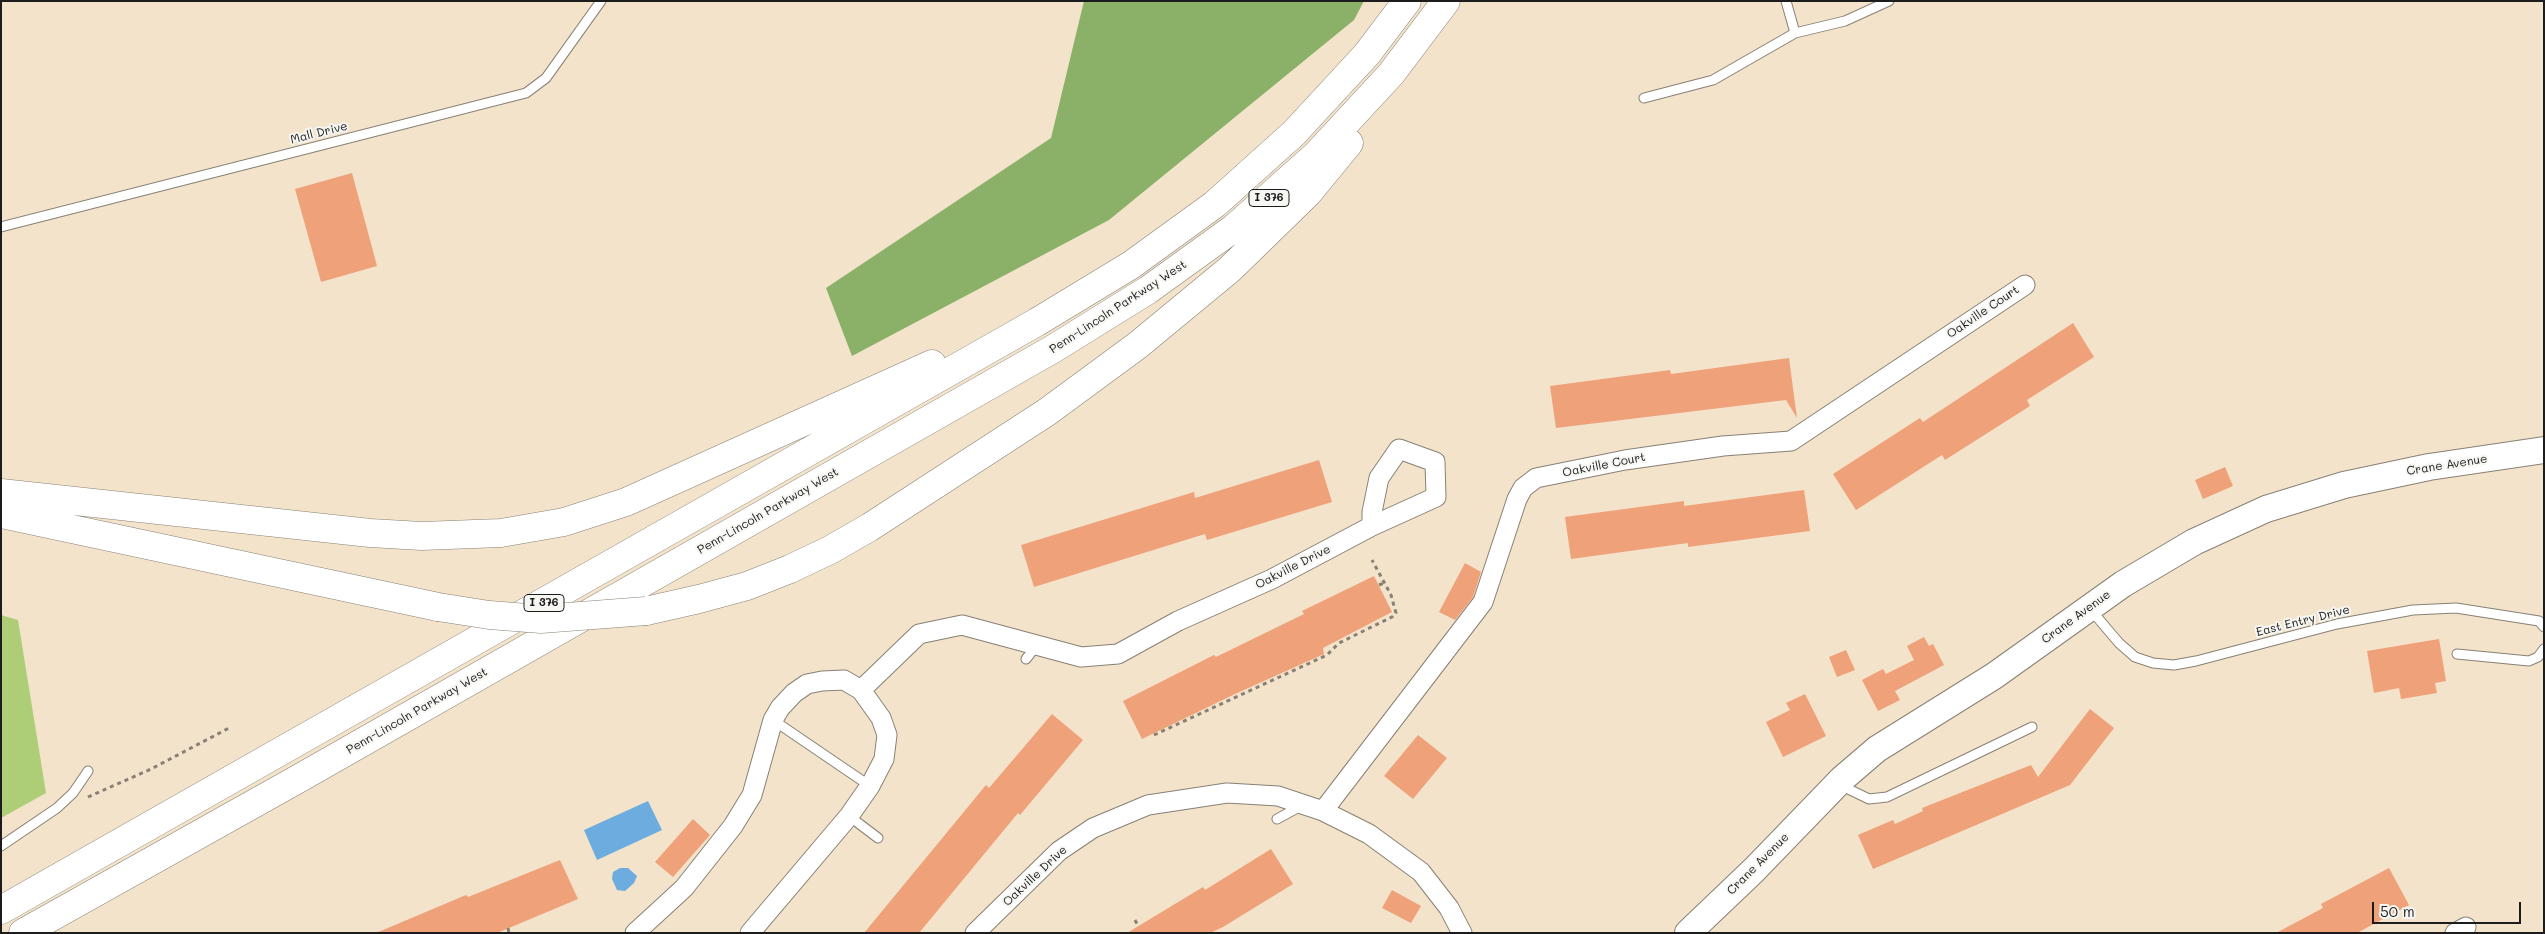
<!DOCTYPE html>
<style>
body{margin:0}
#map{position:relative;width:2545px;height:934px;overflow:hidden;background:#f3e3cb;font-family:Mali,sans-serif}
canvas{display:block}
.frame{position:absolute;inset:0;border:2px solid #1c1c1c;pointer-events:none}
.scale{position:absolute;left:2372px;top:902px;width:149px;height:22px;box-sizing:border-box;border:2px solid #1c1c1c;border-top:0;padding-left:6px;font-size:15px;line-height:18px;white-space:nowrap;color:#1c1c1c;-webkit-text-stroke:4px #f6f6f2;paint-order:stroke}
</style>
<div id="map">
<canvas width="2545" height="934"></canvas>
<div class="frame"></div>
<div class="scale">50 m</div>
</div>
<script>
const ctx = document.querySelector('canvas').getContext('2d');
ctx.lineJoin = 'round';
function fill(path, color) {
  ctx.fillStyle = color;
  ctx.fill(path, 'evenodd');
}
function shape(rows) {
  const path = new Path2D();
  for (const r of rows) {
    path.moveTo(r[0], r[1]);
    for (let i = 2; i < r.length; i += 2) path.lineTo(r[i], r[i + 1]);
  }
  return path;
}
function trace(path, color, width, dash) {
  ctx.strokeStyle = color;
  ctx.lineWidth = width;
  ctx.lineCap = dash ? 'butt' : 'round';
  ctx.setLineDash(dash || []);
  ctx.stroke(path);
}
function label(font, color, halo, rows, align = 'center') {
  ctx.font = font + ' Mali,sans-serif';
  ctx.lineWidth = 4;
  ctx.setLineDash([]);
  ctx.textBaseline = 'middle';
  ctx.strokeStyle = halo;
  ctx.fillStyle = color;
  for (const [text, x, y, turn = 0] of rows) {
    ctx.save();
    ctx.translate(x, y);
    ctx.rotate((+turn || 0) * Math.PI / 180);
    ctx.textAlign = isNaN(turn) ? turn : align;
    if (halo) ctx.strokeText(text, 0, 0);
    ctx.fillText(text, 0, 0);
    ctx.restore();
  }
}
const green = shape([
 [1,615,18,620,46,793,1,818]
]);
const forest = shape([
 [1084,1,1364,1,1354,20,1109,220,852,356,826,288,1051,138]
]);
const water = shape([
 [648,801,662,830,597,860,584,830],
 [620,868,628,868,637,876,634,883,625,891,617,890,612,879,613,872]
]);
const building = shape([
 [352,173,377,266,321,282,295,189],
 [2073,323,2094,357,2027,400,2030,406,1945,460,1942,455,1856,510,1833,474,1920,418,1923,422],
 [1789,358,1797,418,1786,400,1556,428,1550,386,1670,370,1671,374],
 [1319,460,1332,502,1207,540,1205,534,1034,587,1021,545,1194,492,1195,498],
 [2225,467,2233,486,2203,499,2195,480],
 [1804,490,1810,531,1688,547,1688,543,1571,559,1565,517,1684,501,1684,506],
 [1465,563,1481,572,1473,597,1455,620,1439,612],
 [1374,576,1392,612,1323,648,1324,654,1235,694,1142,739,1123,701,1214,655,1216,657,1304,614,1302,611],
 [1924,637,1929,646,1933,644,1944,665,1895,691,1900,700,1878,711,1862,680,1883,669,1886,674,1914,660,1907,646],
 [2439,639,2446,681,2435,683,2437,693,2401,699,2399,688,2374,693,2367,651],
 [1846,650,1855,670,1837,677,1829,657],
 [1805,694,1826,736,1783,757,1766,722,1790,710,1786,703],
 [2090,709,2114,728,2070,785,1873,869,1858,835,1893,820,1895,824,1923,811,1922,808,2031,765,2038,777],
 [1052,714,1083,740,1020,815,1018,813,919,933,864,933,986,785,989,788],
 [1418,735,1447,758,1413,799,1384,776],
 [693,819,710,835,673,877,655,862],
 [1271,849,1293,884,1223,927,1210,933,1127,933,1203,887,1205,890],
 [560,860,578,899,497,933,376,933,466,895,468,897],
 [2389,868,2409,905,2357,933,2276,933,2323,908,2321,904],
 [1392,890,1421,906,1411,923,1382,908]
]);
const path = shape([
 [1379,585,1384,583],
 [1154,735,1327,655,1339,643,1392,617,1396,613,1391,595,1372,560],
 [88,797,151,769,231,727],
 [1135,920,1138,926],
 [508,928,509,933]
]);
const lane = shape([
 [1786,1,1795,33],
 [1644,98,1713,80,1795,33,1845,21,1889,1],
 [1,227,526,93,546,78,601,1],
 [2091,610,2119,643,2135,657,2153,663,2174,665,2196,661,2337,624,2413,610,2456,608,2539,621,2544,627],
 [2457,654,2529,661,2538,657,2544,649],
 [1026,659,1037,645],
 [773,720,870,786],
 [1840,785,1869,799,1887,797,2032,727],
 [849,816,878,838],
 [1277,819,1301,806],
 [1,846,57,808,73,793,88,771]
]);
const street = shape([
 [861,690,919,634,962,625,1081,657,1118,654,1178,621,1272,579,1372,526,1436,497,1435,462,1399,449,1379,478,1372,512,1372,526],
 [1323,811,1483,602,1517,499,1523,488,1536,478,1625,460,1723,446,1791,441,2025,285],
 [635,933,684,888,733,826,752,795,773,720,780,708,794,693,807,684,822,681,844,680,861,690,881,718,887,735,884,759,870,786,849,816,750,933],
 [975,933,1059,851,1093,828,1148,805,1227,793,1278,796,1323,811,1369,834,1421,872,1449,908,1462,933],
 [2455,933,2466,927]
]);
const secondary = shape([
 [1688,933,1754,870,1842,779,1877,749,1994,676,2123,584,2194,542,2266,509,2344,485,2429,467,2544,450]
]);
const highway = shape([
 [1,493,370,533,422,536,501,533,564,522,626,502,932,364],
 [1,514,438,607],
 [646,611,699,599,747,586,790,569,830,550,870,527,1047,412,1138,345,1230,269,1308,193,1349,143],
 [1,910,1037,322,1131,265,1215,204,1294,133,1367,54,1407,1],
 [23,933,298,779,1053,349,1148,290,1234,228,1316,155,1391,74,1446,1]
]);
const highwayBridge = shape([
 [438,607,489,615,541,619,646,611]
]);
const shields = [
 [1269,198,40],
 [544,603,40]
];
const shieldNames = [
 ["I 376",1269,198],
 ["I 376",544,603]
];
const streetNames = [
 ["Mall Drive",319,133,-14],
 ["Penn-Lincoln Parkway West",1118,307,-33],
 ["Oakville Court",1983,312,-34],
 ["Oakville Court",1604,465,-11],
 ["Crane Avenue",2447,465,-9],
 ["Penn-Lincoln Parkway West",768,511,-30],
 ["Oakville Drive",1293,567,-27],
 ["Crane Avenue",2076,617,-36],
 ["East Entry Drive",2303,621,-14],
 ["Penn-Lincoln Parkway West",417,711,-30],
 ["Crane Avenue",1758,864,-45],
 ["Oakville Drive",1035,876,-43]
];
fill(green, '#adce76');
fill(forest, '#8ab167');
fill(water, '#6cacdf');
fill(building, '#efa179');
trace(lane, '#888074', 11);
trace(street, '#888074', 21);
trace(secondary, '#888074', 28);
trace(highway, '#888074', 29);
trace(path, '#888074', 3, [4, 4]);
trace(lane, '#fff', 9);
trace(street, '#fff', 19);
trace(secondary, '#fff', 26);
trace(highway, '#fff', 28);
trace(highwayBridge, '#888074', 29, []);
trace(highwayBridge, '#fff', 28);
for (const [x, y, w] of shields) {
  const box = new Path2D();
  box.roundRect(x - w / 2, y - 8.5, w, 17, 4);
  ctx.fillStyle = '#f6f6f2';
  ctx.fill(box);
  trace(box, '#1c1c1c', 1);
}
label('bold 11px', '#1c1c1c', null, shieldNames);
label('12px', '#1c1c1c', '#f6f6f2', streetNames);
</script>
